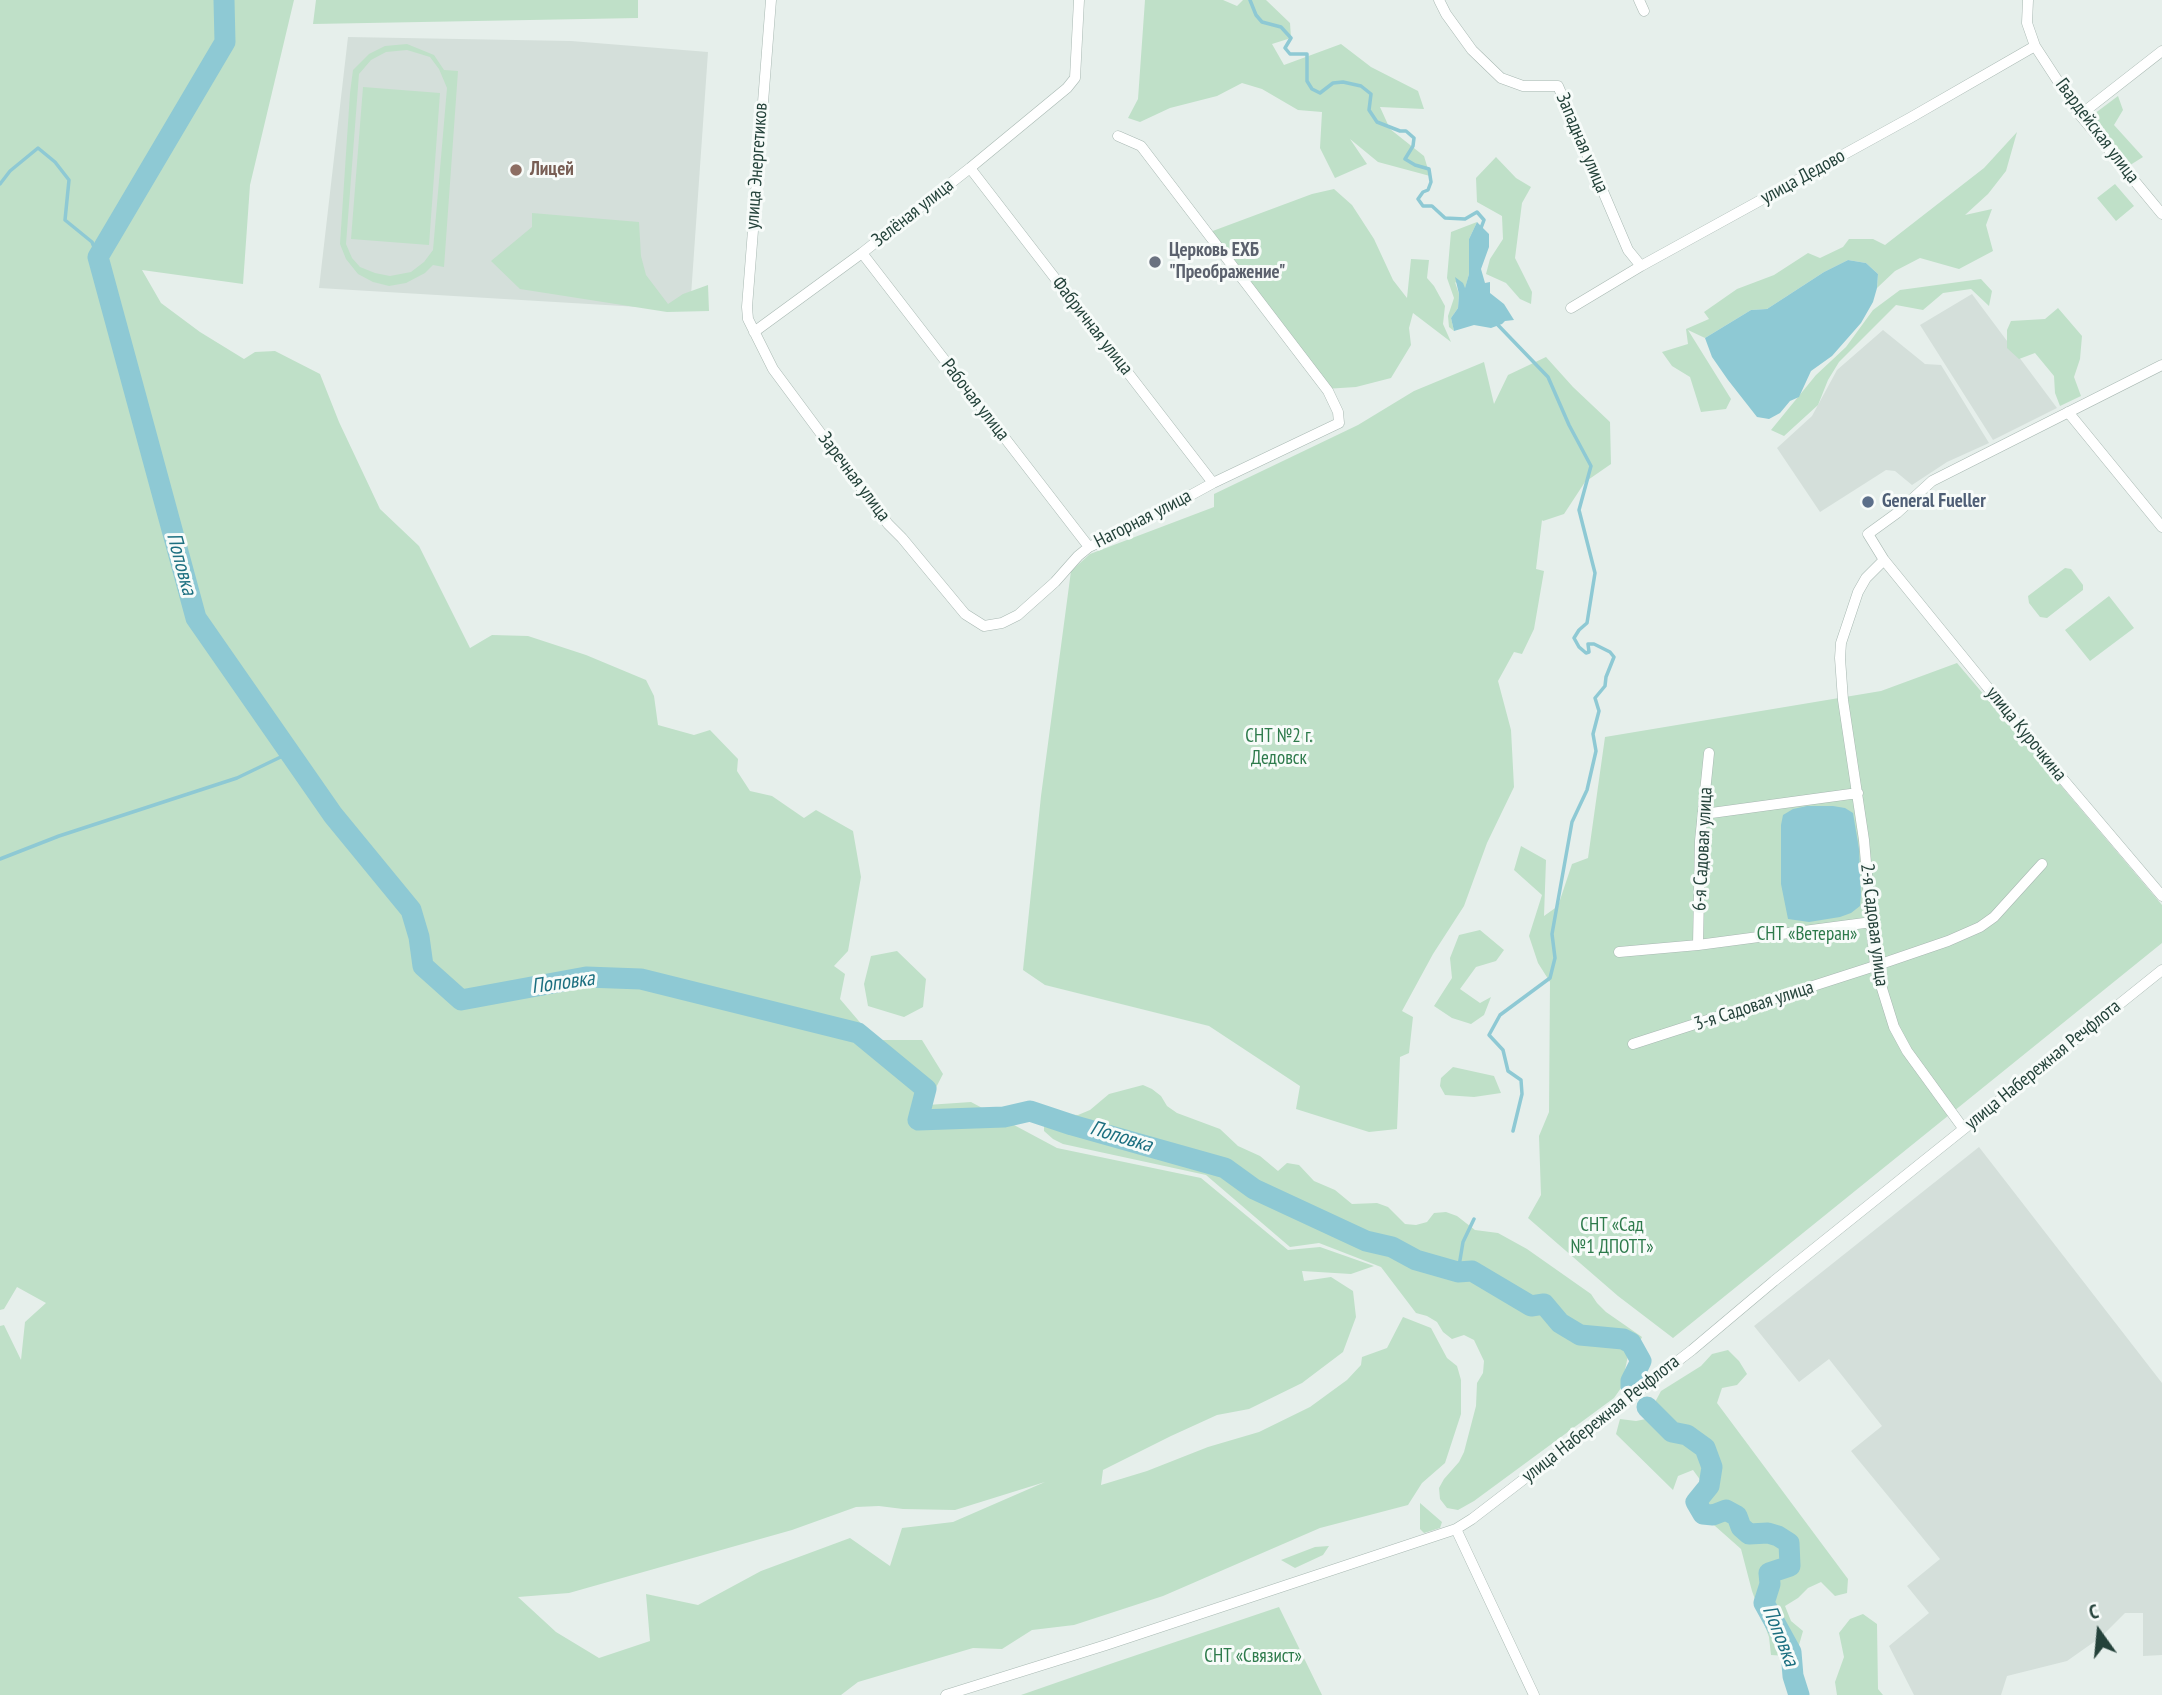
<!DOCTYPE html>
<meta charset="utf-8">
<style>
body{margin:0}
#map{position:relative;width:2162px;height:1695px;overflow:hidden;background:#e6efeb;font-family:"PT Sans Narrow",sans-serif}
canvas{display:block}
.north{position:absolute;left:2064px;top:1597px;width:70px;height:70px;-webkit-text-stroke:5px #f7fbf9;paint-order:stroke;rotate:345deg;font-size:19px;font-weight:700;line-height:28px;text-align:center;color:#24423a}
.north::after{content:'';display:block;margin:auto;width:24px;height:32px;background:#24423a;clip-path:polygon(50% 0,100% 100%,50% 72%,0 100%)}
</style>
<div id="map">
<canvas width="2162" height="1695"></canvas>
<div class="north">С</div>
</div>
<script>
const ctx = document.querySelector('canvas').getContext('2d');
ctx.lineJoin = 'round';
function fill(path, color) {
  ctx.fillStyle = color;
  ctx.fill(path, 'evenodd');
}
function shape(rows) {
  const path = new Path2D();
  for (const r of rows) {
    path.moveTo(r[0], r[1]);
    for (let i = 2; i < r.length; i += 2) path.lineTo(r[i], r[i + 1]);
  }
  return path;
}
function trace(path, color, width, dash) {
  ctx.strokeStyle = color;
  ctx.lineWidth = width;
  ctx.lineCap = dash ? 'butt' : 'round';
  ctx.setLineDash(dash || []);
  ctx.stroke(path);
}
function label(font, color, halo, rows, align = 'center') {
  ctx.font = font + ' "PT Sans Narrow",sans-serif';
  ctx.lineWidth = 6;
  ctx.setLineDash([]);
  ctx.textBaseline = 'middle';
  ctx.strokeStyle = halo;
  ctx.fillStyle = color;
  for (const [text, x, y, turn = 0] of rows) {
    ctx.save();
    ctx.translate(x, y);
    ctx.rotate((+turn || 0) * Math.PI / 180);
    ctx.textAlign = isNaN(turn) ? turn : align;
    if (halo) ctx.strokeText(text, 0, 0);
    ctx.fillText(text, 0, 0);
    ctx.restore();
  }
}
const built = shape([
 [348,37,571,41,708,52,690,310,319,288],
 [1972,294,2057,408,1993,440,1920,325],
 [1883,330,1925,364,1941,365,1989,443,1947,462,1912,485,1895,471,1886,470,1820,512,1777,448,1812,416,1837,370],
 [1979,1147,2162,1383,2162,1655,2143,1656,2143,1613,2125,1613,2101,1637,2067,1661,2007,1676,2001,1695,1914,1695,1889,1646,1929,1613,1907,1586,1940,1559,1851,1451,1882,1426,1829,1359,1799,1382,1754,1326]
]);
const green = shape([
 [0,0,294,0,250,185,243,284,142,270,161,303,200,332,244,359,255,352,275,351,320,374,339,422,380,509,419,546,470,648,492,635,528,636,586,655,646,680,654,696,658,725,694,735,710,730,738,759,737,771,750,791,772,796,804,818,816,810,853,831,861,877,848,951,834,966,845,974,840,999,875,1040,922,1040,943,1074,927,1105,971,1102,1057,1148,1201,1178,1288,1250,1320,1247,1374,1266,1351,1274,1302,1271,1304,1281,1331,1277,1353,1291,1356,1317,1343,1352,1302,1383,1249,1409,1217,1415,1171,1436,1103,1470,1101,1485,1147,1471,1208,1447,1259,1432,1310,1407,1347,1380,1361,1365,1362,1357,1387,1348,1403,1317,1431,1328,1447,1358,1457,1366,1461,1380,1461,1414,1445,1463,1422,1483,1408,1505,1320,1528,1163,1596,1074,1625,1032,1630,1002,1649,973,1648,858,1682,841,1695,0,1695,0,1326,4,1325,21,1360,25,1322,46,1303,17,1287,4,1309,0,1310],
 [1045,1482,953,1522,902,1528,890,1566,850,1538,761,1571,698,1605,646,1594,650,1641,599,1658,556,1632,518,1597,569,1593,792,1530,856,1507,879,1506,903,1509,955,1510],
 [316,0,638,0,638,18,313,24],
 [1145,0,1223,0,1237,6,1243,0,1266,0,1290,23,1291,38,1272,44,1284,65,1341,44,1371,67,1418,91,1424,109,1380,107,1390,129,1424,156,1430,176,1378,162,1350,139,1367,164,1335,178,1320,148,1322,112,1298,110,1262,89,1242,83,1217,96,1170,108,1140,122,1128,118,1138,99],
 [407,44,434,55,444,70,458,71,444,267,433,265,425,273,406,283,389,286,373,282,358,274,346,259,340,244,350,93,353,70,369,54,385,46],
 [407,50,430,57,439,69,447,88,433,250,424,262,411,272,390,276,375,273,360,267,352,258,346,244,359,74,371,60,386,52],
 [363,87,440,93,429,245,351,239],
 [2118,96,2123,110,2114,125,2143,157,2127,167,2094,123,2094,114],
 [2017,132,2006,171,1988,194,1965,215,1992,209,1986,225,1993,251,1959,269,1920,258,1895,271,1877,288,1878,274,1866,263,1848,260,1824,272,1767,309,1751,310,1705,338,1688,330,1731,399,1726,409,1701,412,1690,377,1672,366,1662,352,1688,344,1686,329,1709,319,1704,312,1737,289,1774,275,1808,253,1820,258,1843,247,1849,239,1873,239,1885,245,1984,168],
 [1496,157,1516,178,1531,187,1522,203,1515,258,1532,292,1531,304,1520,299,1506,283,1486,274,1490,259,1503,239,1502,216,1477,202,1476,178],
 [2115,184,2134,206,2116,221,2097,198],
 [1334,189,1352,205,1374,239,1393,280,1407,298,1411,259,1429,260,1427,278,1434,286,1445,306,1443,324,1451,342,1413,313,1409,328,1411,345,1391,378,1356,387,1325,389,1210,232,1312,194],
 [532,213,639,222,641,256,646,275,668,304,683,294,708,285,709,311,667,312,520,289,491,261,532,227],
 [1477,222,1469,239,1469,274,1465,289,1455,282,1459,294,1458,308,1451,318,1454,331,1449,327,1448,316,1454,298,1447,278,1451,232],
 [1981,279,1992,291,1989,306,1971,289,1943,293,1923,310,1896,305,1839,362,1828,380,1818,405,1784,436,1771,430,1816,375,1846,347,1873,310,1900,290],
 [2058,308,2082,336,2080,359,2074,377,2081,396,2060,406,2055,393,2054,376,2035,353,2019,359,2007,348,2007,330,2011,321,2045,319],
 [1546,357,1573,387,1610,422,1611,464,1585,482,1564,514,1543,521,1542,520,1536,569,1544,571,1534,629,1522,654,1514,652,1498,681,1511,730,1514,787,1487,843,1464,906,1433,954,1402,1011,1413,1017,1409,1053,1400,1057,1397,1129,1369,1132,1296,1109,1300,1086,1209,1026,1045,985,1023,970,1041,796,1071,571,1090,554,1214,507,1214,494,1358,425,1414,391,1484,362,1494,404,1508,375],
 [2065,568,2071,569,2083,585,2083,590,2047,618,2040,617,2029,603,2028,596],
 [2109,596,2134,628,2090,661,2065,630],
 [1957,663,2162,905,2162,943,1673,1338,1618,1296,1528,1218,1541,1195,1539,1136,1549,1112,1550,982,1538,963,1529,936,1542,895,1514,870,1521,846,1546,860,1544,916,1558,906,1572,864,1588,858,1605,737,1881,691],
 [1480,930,1504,950,1496,961,1476,967,1460,989,1480,1003,1491,997,1484,1015,1471,1024,1452,1018,1434,1006,1452,978,1450,958,1459,935],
 [897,951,926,979,923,1007,904,1017,868,1006,864,984,871,956],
 [1453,1067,1494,1076,1501,1093,1474,1097,1445,1095,1440,1086,1441,1078],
 [1143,1085,1152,1089,1161,1096,1167,1106,1177,1113,1220,1129,1238,1146,1260,1156,1278,1171,1287,1163,1299,1165,1314,1181,1335,1190,1352,1204,1377,1203,1388,1207,1405,1224,1416,1225,1427,1222,1434,1213,1446,1212,1457,1216,1475,1230,1498,1233,1527,1249,1591,1294,1597,1303,1606,1312,1642,1337,1637,1347,1628,1356,1621,1388,1614,1398,1474,1501,1458,1510,1447,1508,1440,1499,1439,1488,1444,1479,1459,1462,1464,1452,1476,1406,1477,1383,1483,1373,1484,1361,1474,1340,1464,1335,1452,1339,1443,1332,1437,1322,1427,1316,1416,1313,1381,1267,1319,1243,1290,1247,1206,1175,1063,1144,1053,1139,1044,1131,1044,1120,1055,1114,1078,1115,1090,1110,1109,1094],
 [1728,1350,1739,1361,1747,1374,1737,1385,1722,1388,1717,1403,1848,1579,1847,1593,1835,1596,1821,1582,1808,1588,1798,1598,1785,1606,1791,1621,1803,1631,1799,1645,1787,1656,1771,1655,1769,1637,1752,1591,1741,1549,1706,1518,1701,1496,1701,1481,1693,1470,1678,1476,1673,1490,1616,1434,1620,1419,1636,1421,1651,1418,1654,1404,1661,1391,1701,1366,1712,1354],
 [1420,1503,1442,1522,1440,1528,1424,1533,1420,1529],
 [1329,1546,1323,1555,1295,1568,1281,1560,1315,1547],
 [1279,1607,1322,1695,1021,1695,1113,1663],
 [1863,1614,1877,1624,1878,1689,1883,1695,1837,1695,1835,1682,1844,1657,1839,1633,1850,1619]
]);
const water = shape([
 [1477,222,1489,234,1489,247,1481,269,1485,283,1490,282,1490,293,1504,304,1514,320,1505,321,1502,324,1491,328,1474,325,1454,331,1451,318,1458,308,1459,294,1455,277,1463,283,1465,288,1469,274,1469,239],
 [1848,260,1866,263,1878,274,1877,288,1873,302,1861,323,1832,356,1811,371,1799,397,1790,401,1780,413,1769,419,1757,417,1728,380,1712,357,1705,338,1751,310,1767,309,1824,272],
 [1807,806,1833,806,1845,808,1853,813,1859,849,1861,895,1860,906,1851,913,1840,917,1809,922,1788,919,1781,884,1781,825,1783,815,1793,809]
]);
const stream = shape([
 [1250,0,1256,15,1262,22,1281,27,1291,38,1285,48,1290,54,1307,54,1307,81,1312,89,1320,93,1333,83,1343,82,1361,86,1371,94,1369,110,1377,122,1400,131,1406,131,1414,138,1413,146,1405,159,1415,165,1429,169,1431,182,1428,190,1423,192,1418,199,1423,206,1432,206,1445,218,1465,219,1477,212,1484,220,1481,228],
 [0,184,10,171,38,148,55,162,69,180,65,220,92,242,98,257],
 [1496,323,1548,377,1569,425,1591,466,1579,510,1595,573,1587,623,1579,630,1574,638,1579,647,1586,653,1589,652,1588,644,1594,644,1610,652,1614,657,1606,677,1605,686,1595,698,1599,711,1593,734,1596,751,1587,790,1572,822,1552,934,1555,958,1550,978,1500,1015,1489,1035,1503,1050,1508,1071,1521,1080,1522,1094,1513,1131],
 [0,859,59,836,237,778,289,753],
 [1458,1272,1463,1242,1474,1219]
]);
const river = shape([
 [224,0,225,42,98,257,196,618,333,815,411,910,419,937,423,966,461,1000,586,977,641,979,858,1033,926,1089,918,1120,1004,1117,1030,1111,1072,1125,1225,1168,1254,1189,1366,1241,1392,1247,1416,1260,1458,1272,1472,1271,1531,1306,1544,1304,1560,1323,1580,1335,1623,1339,1631,1343,1641,1361,1631,1381,1631,1387],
 [1647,1407,1672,1432,1687,1435,1705,1448,1712,1467,1709,1486,1696,1502,1703,1514,1713,1515,1726,1510,1737,1516,1741,1527,1749,1534,1768,1533,1778,1536,1789,1543,1790,1566,1769,1573,1770,1584,1764,1603,1791,1652,1793,1676,1799,1695]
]);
const street = shape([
 [771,0,747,307,748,319,773,369,888,524,902,538,965,614,984,626,1002,623,1018,615,1055,582,1078,556,1089,547,1138,524,1213,483,1339,423,1338,412,1328,391,1141,146,1118,136],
 [1439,0,1446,14,1472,50,1501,78,1523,86,1558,86,1628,250,1641,266],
 [1639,0,1644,11],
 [2028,0,2027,23,2035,46,2080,115,2162,214],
 [2080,115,2162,51],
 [970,168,1213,483],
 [862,253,1089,547],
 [1571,308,1641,266,1910,118,2035,46],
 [754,332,862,253,970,168,1067,88,1075,78,1079,0],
 [2162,365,1932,481,1897,513,1868,534,1884,560,2050,764,2162,896],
 [2068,412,2162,527],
 [1884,560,1866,578,1858,592,1841,643,1840,658,1843,700,1864,840,1875,966,1894,1027,1907,1051,1963,1128],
 [1704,814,1858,793],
 [1698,945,1700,841,1709,753],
 [1619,952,1698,945,1872,922],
 [1633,1044,1875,966,1948,941,1980,927,1994,917,2042,864],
 [1456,1529,1534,1695],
 [946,1695,1106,1645,1456,1529,1472,1519,1692,1350,1774,1281,2162,970]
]);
const markers = [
 [516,170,7,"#8d6e63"],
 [1155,262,7,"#6b7280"],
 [1868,502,7,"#5c6f8a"]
];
const streetNames = [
 ["Гвардейская улица",2097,131,53],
 ["Западная улица",1582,143,67],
 ["улица Энергетиков",757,166,-86],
 ["улица Дедово",1803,177,-29],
 ["Зелёная улица",913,213,-38],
 ["Фабричная улица",1092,326,52],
 ["Рабочая улица",975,400,52],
 ["Заречная улица",854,477,53],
 ["Нагорная улица",1143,519,-27],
 ["улица Курочкина",2026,734,51],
 ["6-я Садовая улица",1703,849,-87],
 ["2-я Садовая улица",1874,925,83],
 ["3-я Садовая улица",1754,1006,-18],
 ["улица Набережная Речфлота",2043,1065,-39],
 ["улица Набережная Речфлота",1601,1419,-38]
];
const educationNames = [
 ["Лицей",530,170]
];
const worshipNames = [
 ["Церковь ЕХБ",1169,251],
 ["\"Преображение\"",1169,273]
];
const serviceNames = [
 ["General Fueller",1882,502]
];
const parkNames = [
 ["СНТ №2 г.",1279,737],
 ["Дедовск",1279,759],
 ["СНТ «Ветеран»",1807,935],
 ["СНТ «Сад",1612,1226],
 ["№1 ДПОТТ»",1612,1248],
 ["СНТ «Связист»",1253,1657]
];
const waterNames = [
 ["Поповка",181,564,75],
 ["Поповка",563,983,-8],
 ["Поповка",1121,1137,17],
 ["Поповка",1780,1636,68]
];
fill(built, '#d4dfda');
fill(green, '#bfe0c8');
fill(water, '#8ec9d4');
trace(stream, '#8ec9d4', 3.5);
trace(river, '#8ec9d4', 21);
trace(street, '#a8b8b2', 11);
trace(street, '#fff', 10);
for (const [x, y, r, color] of markers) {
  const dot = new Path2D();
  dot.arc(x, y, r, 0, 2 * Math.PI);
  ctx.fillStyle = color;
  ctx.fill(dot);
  trace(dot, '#f7fbf9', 2.5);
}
label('19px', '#24423a', '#f7fbf9', streetNames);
label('bold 19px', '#785e54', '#f7fbf9', educationNames, 'left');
label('bold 19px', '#5b616d', '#f7fbf9', worshipNames, 'left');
label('bold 19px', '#4e5e75', '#f7fbf9', serviceNames, 'left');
label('19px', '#2d7a4b', '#f7fbf9', parkNames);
label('italic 21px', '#1c6f80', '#f7fbf9', waterNames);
</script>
